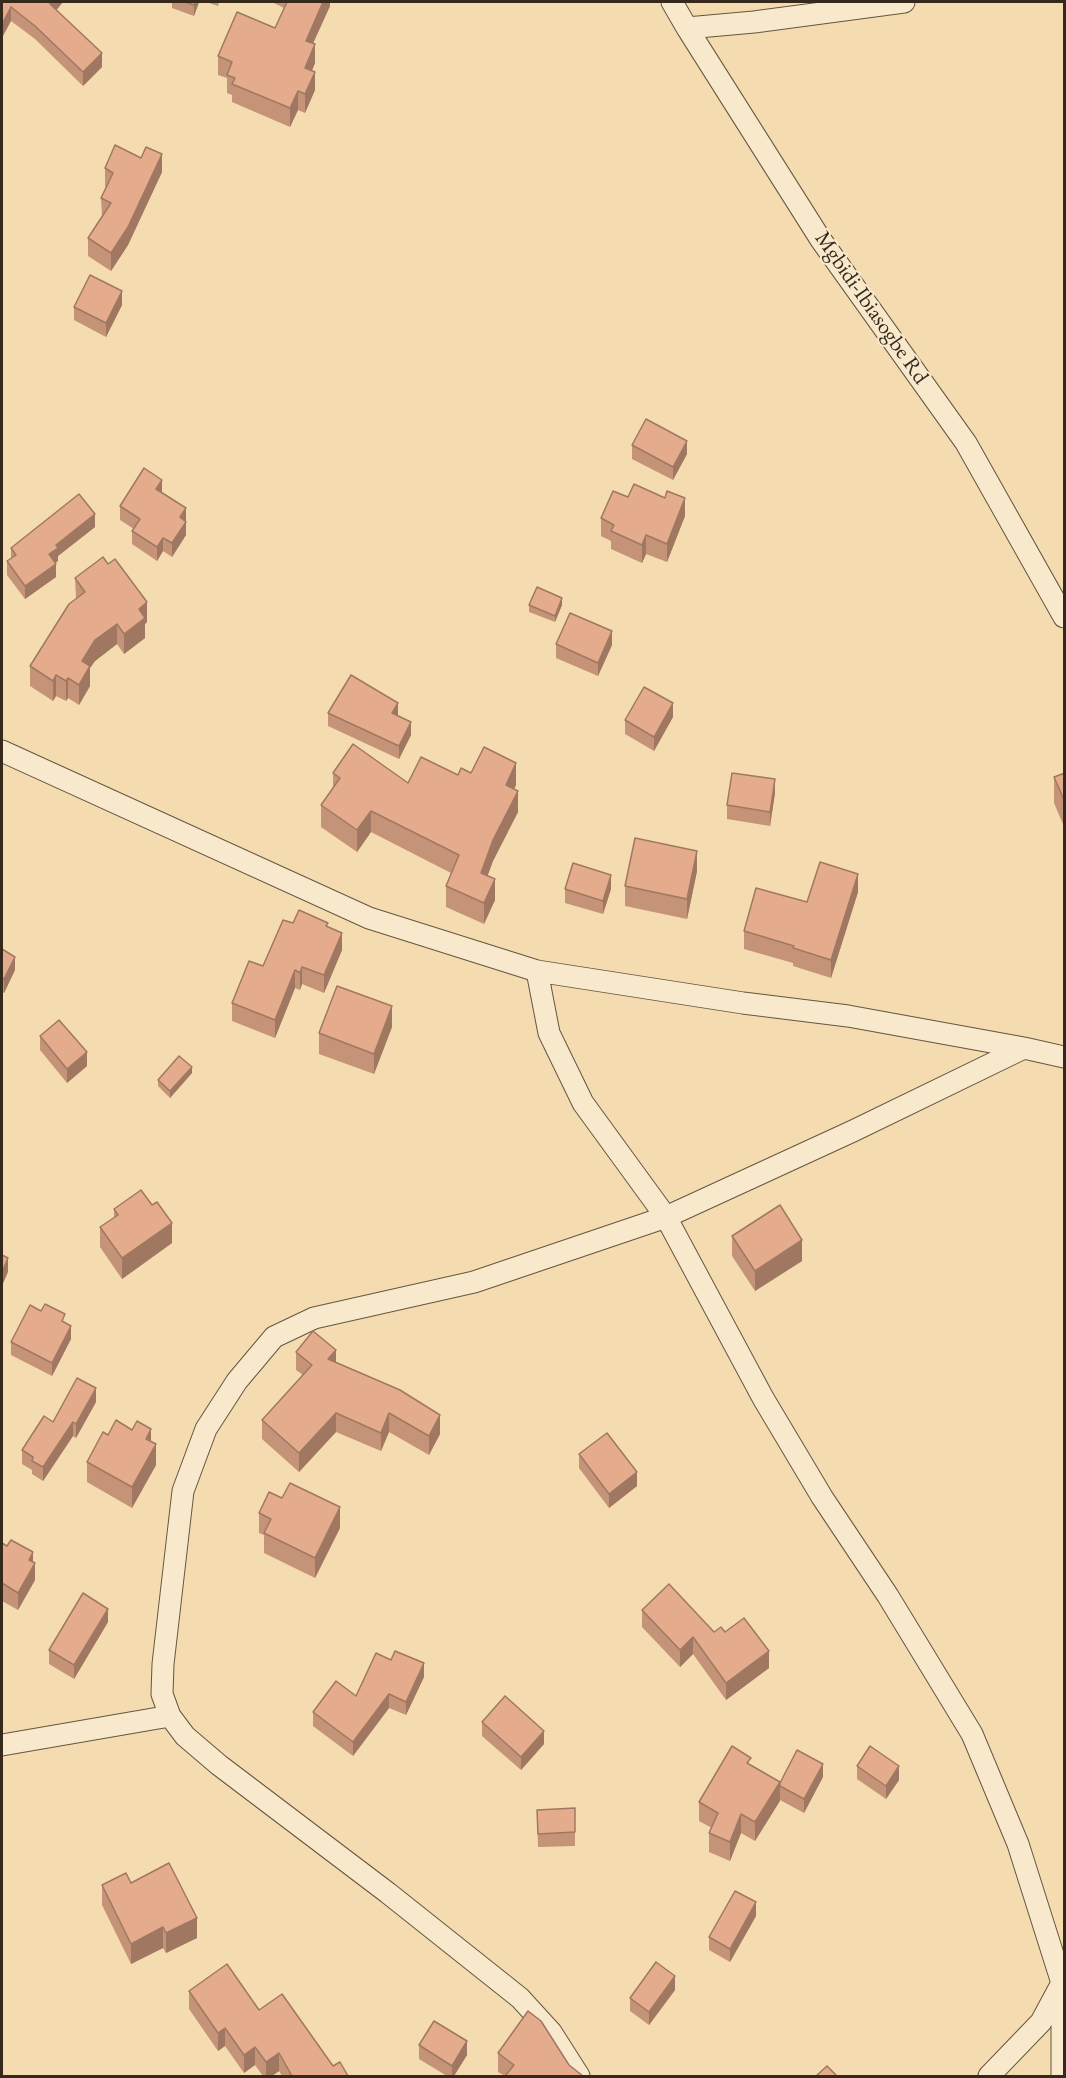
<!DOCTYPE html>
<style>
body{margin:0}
#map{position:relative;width:1066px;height:2078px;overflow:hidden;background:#f5dcb0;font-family:"EB Garamond",serif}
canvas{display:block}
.frame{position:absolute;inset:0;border:3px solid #34291b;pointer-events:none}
</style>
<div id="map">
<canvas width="1066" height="2078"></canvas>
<div class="frame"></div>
</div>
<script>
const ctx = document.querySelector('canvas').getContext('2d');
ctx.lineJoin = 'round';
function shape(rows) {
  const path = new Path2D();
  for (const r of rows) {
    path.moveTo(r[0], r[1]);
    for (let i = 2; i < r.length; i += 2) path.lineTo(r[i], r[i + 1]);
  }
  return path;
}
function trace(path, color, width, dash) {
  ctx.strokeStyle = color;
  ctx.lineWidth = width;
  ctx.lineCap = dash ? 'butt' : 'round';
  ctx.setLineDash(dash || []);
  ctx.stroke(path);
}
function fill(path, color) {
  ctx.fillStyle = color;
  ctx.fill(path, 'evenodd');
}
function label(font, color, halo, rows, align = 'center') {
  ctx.font = font + ' "EB Garamond",serif';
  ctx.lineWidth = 4.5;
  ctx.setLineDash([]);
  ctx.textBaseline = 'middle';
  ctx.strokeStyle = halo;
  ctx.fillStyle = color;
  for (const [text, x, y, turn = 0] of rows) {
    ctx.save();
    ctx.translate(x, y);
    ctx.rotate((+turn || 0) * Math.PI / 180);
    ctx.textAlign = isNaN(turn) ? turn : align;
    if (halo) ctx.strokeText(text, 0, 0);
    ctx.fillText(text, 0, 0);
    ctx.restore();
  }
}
const minor = shape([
 [672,2,687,28,821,240,966,443,1064,617],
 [687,28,754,22,904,2],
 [2,751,369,918,537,971,743,1003,848,1016,1024,1048,1064,1057],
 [537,971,549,1033,583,1103,666,1217,763,1398,822,1497,888,1596,972,1734,1018,1844,1062,1983,1041,2022,989,2076],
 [2,1745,170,1716],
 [1062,1984,1062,2076],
 [579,2076,551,2032,520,1998,388,1893,219,1765,185,1736,170,1716,162,1694,163,1664,183,1491,206,1429,237,1381,274,1337,314,1318,474,1282,666,1217,853,1131,1024,1048]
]);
const wall = shape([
 [2,2,63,2,56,10,102,67,83,86,35,39,11,21],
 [172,2,199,2,194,16,172,8],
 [206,2,219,2,218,6],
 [274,2,330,2,330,6,313,43,315,63,312,71,315,90,305,113,298,110,290,127,232,102,232,95,227,93,227,78,218,75,218,56,275,28,284,8,274,3],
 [105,168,162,172,128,245,111,271,88,256,88,238,102,216,101,198,106,187,105,186],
 [122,305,106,337,74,320,74,307],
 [632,445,687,454,673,480,632,459],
 [162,493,186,521,186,535,172,557,163,551,157,561,132,544,132,531,134,529,120,520,120,506],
 [628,497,685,516,667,562,646,554,642,563,611,549,611,541,601,536,601,518],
 [95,527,58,556,58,561,55,563,56,577,25,599,7,575,7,561,11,558,11,548],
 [75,578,147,622,145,624,145,638,124,654,117,644,95,661,90,668,90,686,79,705,68,698,66,701,56,696,53,701,30,686,30,666,76,599],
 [529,605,562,605,555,622,529,612],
 [556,644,612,645,598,676,556,658],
 [328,713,398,716,411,735,399,759,328,726],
 [673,717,654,751,625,734,625,720],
 [333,773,408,783,471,773,516,785,514,789,518,812,493,861,487,876,495,900,484,924,446,907,446,886,451,873,371,832,357,852,321,827,321,805,333,789],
 [1065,773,1065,829,1054,803,1054,777],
 [775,793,770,826,727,819,727,805],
 [697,871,687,919,625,906,625,886],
 [565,889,611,889,603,914,565,903],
 [858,892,831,978,793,966,793,963,744,949,744,931,807,902],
 [293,923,328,927,342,950,324,993,302,984,300,990,295,988,275,1038,232,1021,232,1003,263,966],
 [2,949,15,970,4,993,2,992],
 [392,1027,374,1074,319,1054,319,1033],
 [40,1036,87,1066,67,1083,40,1050],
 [192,1073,170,1098,158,1086,158,1080],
 [114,1209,172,1243,122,1279,100,1247,100,1227,114,1218],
 [732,1236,802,1261,755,1291,732,1256],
 [65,1323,71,1339,52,1376,11,1355,11,1342],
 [296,1352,336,1362,440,1434,429,1455,389,1432,381,1451,336,1432,299,1472,262,1439,262,1420,303,1375,296,1370],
 [96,1402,76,1438,73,1436,43,1481,32,1474,32,1470,22,1464,22,1450,53,1422],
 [108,1435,151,1442,156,1465,132,1508,87,1482,87,1462],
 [579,1454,637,1486,609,1508,579,1468],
 [259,1513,340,1528,315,1578,264,1553,264,1535,259,1533],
 [2,1543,33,1562,35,1580,18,1610,2,1601],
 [642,1610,714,1632,725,1632,769,1668,726,1700,693,1654,680,1667,642,1627],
 [108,1622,74,1679,49,1664,49,1650],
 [424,1677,406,1715,389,1708,353,1756,313,1726,313,1712,356,1696],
 [482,1722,544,1744,521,1770,482,1736],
 [751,1765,780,1782,823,1777,804,1813,780,1800,755,1841,741,1833,730,1861,709,1852,709,1833,712,1828,699,1821,699,1802],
 [857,1766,899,1780,886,1799,857,1779],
 [575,1808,575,1846,538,1847,537,1810],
 [131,1883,197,1938,166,1953,163,1948,131,1964,102,1905,102,1885],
 [756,1916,730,1962,709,1950,709,1937],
 [675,1990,649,2025,630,2011,630,1998],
 [189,1991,259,2010,333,2066,348,2076,282,2076,279,2071,272,2076,263,2076,255,2065,244,2073,225,2046,218,2051,189,2009],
 [419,2045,467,2055,454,2076,447,2076,419,2059],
 [498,2053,569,2065,505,2076,498,2072]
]);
const shadedWall = shape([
 [52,2,63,2,50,18,50,4],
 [195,2,199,2,194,16,194,5],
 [323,2,330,2,330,6,306,59,306,41],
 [11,7,11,21,2,38,2,24],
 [315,44,315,63,305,86,305,68],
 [102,53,102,67,83,86,83,72],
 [315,72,315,90,305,113,305,94],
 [298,91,298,110,290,127,290,108],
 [162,154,162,172,128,245,111,271,111,253],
 [122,291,122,305,106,337,106,323],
 [687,441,687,454,673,480,673,467],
 [162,480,162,493,156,489],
 [685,498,685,516,667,562,667,544],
 [186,508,186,522,180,517],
 [95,514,95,527,58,556,58,561,49,567,49,554,56,545],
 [186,522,186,535,172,557,172,543],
 [646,535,646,554,642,563,642,545],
 [163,538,163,551,157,561,157,547],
 [56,564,56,577,25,599,25,586],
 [562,598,562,605,555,622,555,616],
 [147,602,147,622,145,624,145,638,124,654,124,634,139,609],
 [117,624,117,644,95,661,90,668,90,686,79,705,79,685,82,661,95,640],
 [612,631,612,645,598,676,598,663],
 [56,675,56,696,53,701,53,681],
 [68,678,68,698,66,701,66,681],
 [398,703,398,716,392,713],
 [673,703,673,717,654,751,654,737],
 [411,722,411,735,399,759,399,746],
 [516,763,516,785,506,806,506,785],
 [775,779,775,793,770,826,770,812],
 [518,791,518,812,493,861,481,894,481,873,493,840],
 [371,811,371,832,357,852,357,830],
 [697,851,697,871,687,919,687,899],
 [858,874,858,892,831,978,831,960],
 [611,875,611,889,603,914,603,901],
 [495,879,495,900,484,924,484,903],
 [342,933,342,950,324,993,324,975],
 [15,957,15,970,4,993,4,979],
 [302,967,302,984,300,990,300,973],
 [295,970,295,988,275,1038,275,1020],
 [392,1006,392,1027,374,1074,374,1054],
 [87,1052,87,1066,67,1083,67,1069],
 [192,1067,192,1073,170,1098,170,1091],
 [172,1223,172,1243,122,1279,122,1258],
 [802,1240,802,1261,755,1291,755,1271],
 [8,1258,8,1272,2,1286,2,1272],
 [71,1326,71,1339,52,1376,52,1363],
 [336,1350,336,1368,328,1359],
 [96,1388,96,1402,76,1438,76,1424],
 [336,1413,336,1432,299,1472,299,1453],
 [389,1413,389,1432,381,1451,381,1433],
 [440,1415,440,1434,429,1455,429,1436],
 [73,1422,73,1436,43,1481,43,1467],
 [151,1429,151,1449,146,1439],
 [156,1444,156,1465,132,1508,132,1487],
 [637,1472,637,1486,609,1508,609,1494],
 [340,1507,340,1528,315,1578,315,1558],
 [33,1552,33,1566,35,1563,35,1580,18,1610,18,1593,29,1560],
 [108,1609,108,1622,74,1679,74,1665],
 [693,1637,693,1654,680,1667,680,1650],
 [769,1651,769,1668,726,1700,726,1683],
 [424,1663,424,1677,406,1715,406,1702],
 [389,1694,389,1708,353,1756,353,1742],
 [544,1731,544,1744,521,1770,521,1757],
 [823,1764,823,1777,804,1813,804,1799],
 [899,1766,899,1780,886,1799,886,1786],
 [780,1782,780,1801,755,1841,755,1822],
 [741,1814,741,1833,730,1861,730,1842],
 [756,1902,756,1916,730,1962,730,1949],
 [197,1918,197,1938,166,1953,166,1933],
 [163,1927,163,1948,131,1964,131,1944],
 [675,1976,675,1990,649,2025,649,2012],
 [225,2028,225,2046,218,2051,218,2033],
 [467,2041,467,2055,454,2076,452,2076,452,2066],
 [255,2047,255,2065,244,2073,244,2055],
 [279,2053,279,2071,272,2076,266,2076,266,2062]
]);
const building = shape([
 [2,2,52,2,50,4,102,53,83,72,35,26,11,7,2,24,2,2],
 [185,2,195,2,194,5,185,2],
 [287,2,323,2,306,41,315,44,305,68,315,72,305,94,298,91,290,108,232,84,235,78,227,75,232,62,218,56,237,12,275,28,287,2],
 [115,145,141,158,146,147,162,154,128,227,111,253,88,238,111,203,101,198,113,173,105,168,115,145],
 [90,275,122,291,106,323,74,307,90,275],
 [646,419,687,441,673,467,632,445,646,419],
 [144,468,162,480,156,489,186,508,180,517,186,522,172,543,163,538,157,547,132,531,140,519,120,506,144,468],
 [634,484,665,498,667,491,685,498,667,544,646,535,642,545,611,531,614,525,601,518,613,491,628,497,634,484],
 [79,494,95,514,56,545,58,548,49,554,56,564,25,586,7,561,16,555,11,548,79,494],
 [103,557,108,564,115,559,147,602,139,609,145,618,124,634,117,624,95,640,82,661,90,666,79,685,68,678,66,681,56,675,53,681,30,666,69,604,85,592,75,578,103,557],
 [537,587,562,598,555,616,529,605,537,587],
 [570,613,612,631,598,663,556,644,570,613],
 [351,675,398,703,392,713,411,722,399,746,328,713,351,675],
 [644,687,673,703,654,737,625,720,644,687],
 [353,744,408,783,421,757,458,775,461,768,471,773,484,747,516,763,506,785,518,791,493,840,481,873,495,879,484,903,446,886,459,855,371,811,357,830,321,805,340,778,333,773,353,744],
 [732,773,775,779,770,812,727,805,732,773],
 [1065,773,1065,802,1054,777,1065,773],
 [635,838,697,851,687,899,625,886,635,838],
 [820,862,858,874,831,960,793,948,794,946,744,931,756,888,807,902,820,862],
 [573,863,611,875,603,901,565,889,573,863],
 [299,910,328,923,326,926,342,933,324,975,302,967,300,973,295,970,275,1020,232,1003,249,961,263,966,283,920,293,923,299,910],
 [2,949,15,957,4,979,2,978,2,949],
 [337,986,392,1006,374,1054,319,1033,337,986],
 [59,1020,87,1052,67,1069,40,1036,59,1020],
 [179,1056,192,1067,170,1091,158,1080,179,1056],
 [141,1190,152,1205,157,1202,172,1223,122,1258,100,1227,118,1215,114,1209,141,1190],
 [780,1205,802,1240,755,1271,732,1236,780,1205],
 [2,1255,8,1258,2,1272,2,1255],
 [45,1304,65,1314,62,1321,71,1326,52,1363,11,1342,30,1305,41,1311,45,1304],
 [313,1331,336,1350,328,1359,400,1390,440,1415,429,1436,389,1413,381,1433,336,1413,299,1453,262,1420,312,1365,296,1352,313,1331],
 [77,1378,96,1388,76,1424,73,1422,43,1467,32,1461,33,1457,22,1450,44,1416,53,1422,77,1378],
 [116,1420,132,1430,137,1421,151,1429,146,1439,156,1444,132,1487,87,1462,103,1432,108,1435,116,1420],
 [607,1433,637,1472,609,1494,579,1454,607,1433],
 [290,1483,340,1507,315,1558,264,1533,271,1519,259,1513,269,1492,282,1498,290,1483],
 [11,1540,33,1552,29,1560,35,1563,18,1593,2,1583,2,1543,7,1546,11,1540],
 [669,1584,714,1632,721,1627,725,1632,744,1618,769,1651,726,1683,693,1637,680,1650,642,1610,669,1584],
 [83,1593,108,1609,74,1665,49,1650,83,1593],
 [395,1651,424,1663,406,1702,389,1694,353,1742,313,1712,336,1681,356,1696,376,1653,391,1660,395,1651],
 [505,1696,544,1731,521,1757,482,1722,505,1696],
 [732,1746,751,1758,747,1763,780,1782,755,1822,741,1814,730,1842,709,1833,718,1813,699,1802,732,1746],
 [870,1746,899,1766,886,1786,857,1766,870,1746],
 [797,1750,823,1764,804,1799,780,1786,780,1783,797,1750],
 [575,1808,575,1832,538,1834,537,1810,575,1808],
 [169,1863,197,1918,166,1933,163,1927,131,1944,102,1885,126,1873,131,1883,169,1863],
 [735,1891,756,1902,730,1949,709,1937,735,1891],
 [656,1962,675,1976,649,2012,630,1998,656,1962],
 [227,1964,259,2010,282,1994,333,2066,340,2062,348,2076,292,2076,279,2053,266,2062,255,2047,244,2055,225,2028,218,2033,189,1991,227,1964],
 [528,2011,541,2021,569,2065,583,2076,505,2076,514,2065,498,2053,528,2011],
 [434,2021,467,2041,452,2066,419,2045,434,2021],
 [827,2066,837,2076,816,2076,827,2066]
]);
const streetNames = [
 ["Mgbidi-Ibiasogbe Rd",871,308,55]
];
trace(minor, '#645640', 23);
trace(minor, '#f8e8cc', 21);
fill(wall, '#c49378');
fill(shadedWall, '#a07862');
fill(building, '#e4ab8c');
trace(building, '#a07862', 1.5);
label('22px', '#34291b', '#f8e8cc', streetNames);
</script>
